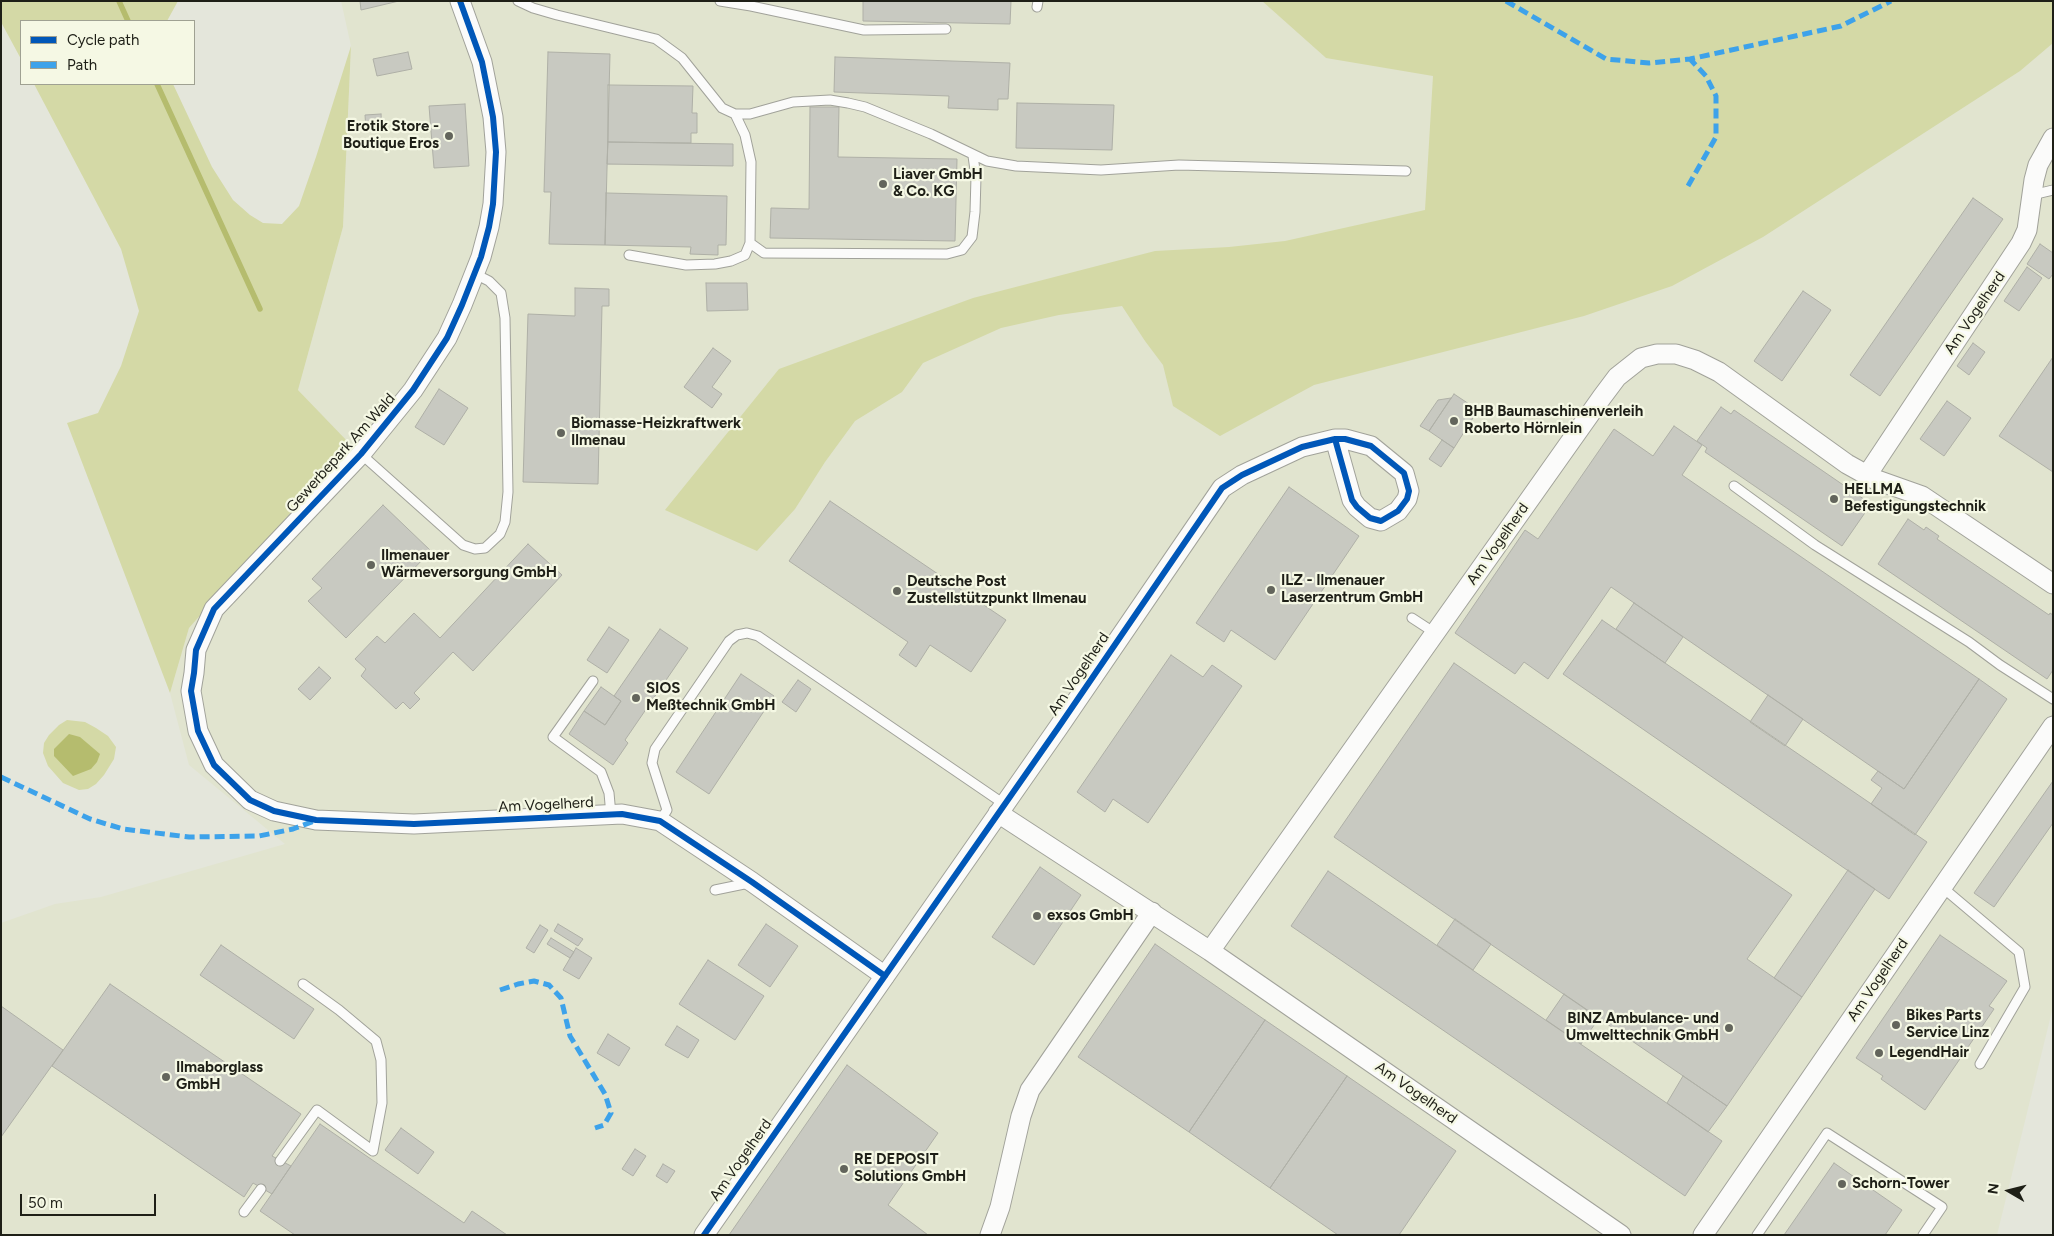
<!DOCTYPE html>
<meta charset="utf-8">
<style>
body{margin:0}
#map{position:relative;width:2054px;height:1236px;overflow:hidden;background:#e4e6db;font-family:Figtree,sans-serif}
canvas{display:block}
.frame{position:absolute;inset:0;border:2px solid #1e1f17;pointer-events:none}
.legend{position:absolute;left:20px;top:20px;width:175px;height:65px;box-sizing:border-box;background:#f5f8e4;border:1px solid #9fa192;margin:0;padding:6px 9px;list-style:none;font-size:15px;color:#1e1f17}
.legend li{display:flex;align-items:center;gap:10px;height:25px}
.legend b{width:25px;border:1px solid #9fa192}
.north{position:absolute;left:1984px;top:1166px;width:50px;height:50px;-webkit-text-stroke:4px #f5f8e4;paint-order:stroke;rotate:278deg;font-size:14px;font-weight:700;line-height:20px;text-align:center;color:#1e1f17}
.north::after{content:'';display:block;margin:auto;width:18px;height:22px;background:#1e1f17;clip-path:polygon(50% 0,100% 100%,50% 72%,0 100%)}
.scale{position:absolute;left:20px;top:1194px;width:136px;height:22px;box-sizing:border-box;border:2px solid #1e1f17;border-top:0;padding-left:6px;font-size:15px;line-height:18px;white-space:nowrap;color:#1e1f17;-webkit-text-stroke:4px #f5f8e4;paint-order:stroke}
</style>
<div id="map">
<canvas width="2054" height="1236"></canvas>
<div class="frame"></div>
<ul class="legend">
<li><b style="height:6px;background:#0057b8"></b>Cycle path</li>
<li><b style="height:6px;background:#3da2ea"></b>Path</li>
</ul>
<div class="north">N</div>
<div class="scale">50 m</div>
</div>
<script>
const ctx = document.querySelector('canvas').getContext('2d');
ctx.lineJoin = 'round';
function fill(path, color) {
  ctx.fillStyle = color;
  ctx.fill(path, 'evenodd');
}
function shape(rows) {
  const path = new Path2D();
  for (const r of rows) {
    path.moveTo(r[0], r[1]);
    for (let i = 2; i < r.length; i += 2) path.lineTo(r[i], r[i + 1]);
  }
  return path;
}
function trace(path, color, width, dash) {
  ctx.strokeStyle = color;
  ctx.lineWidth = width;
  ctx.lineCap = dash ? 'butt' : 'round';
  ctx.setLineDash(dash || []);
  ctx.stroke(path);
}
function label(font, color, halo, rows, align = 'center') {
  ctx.font = font + ' Figtree,sans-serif';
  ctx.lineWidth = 4.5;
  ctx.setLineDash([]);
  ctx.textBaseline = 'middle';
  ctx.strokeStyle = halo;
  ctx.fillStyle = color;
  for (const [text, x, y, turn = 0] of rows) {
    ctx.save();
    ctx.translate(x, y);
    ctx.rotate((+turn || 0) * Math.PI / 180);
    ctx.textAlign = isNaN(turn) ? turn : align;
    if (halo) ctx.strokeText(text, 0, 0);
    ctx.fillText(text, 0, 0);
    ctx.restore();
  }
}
const built = shape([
 [341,1,1262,1,1326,58,2053,1,2053,1007,1997,1235,1,1235,1,923,55,904,101,897,285,844,189,765,170,693,189,628,351,445,298,390,343,227,351,46]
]);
const green = shape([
 [1,1,178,1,167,21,21,21,21,59,1,22],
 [1262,1,2053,1,2053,43,2020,71,1763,237,1672,286,1584,316,1314,385,1220,436,1173,406,1163,365,1145,341,1122,306,1059,315,1001,328,923,363,902,392,855,421,825,462,795,509,757,551,665,510,779,369,973,298,1155,251,1229,247,1285,241,1425,210,1433,76,1326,58],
 [351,46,343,227,298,390,351,445,189,628,170,693,67,423,98,413,121,366,139,311,121,249,34,84,173,84,212,167,233,200,250,215,263,223,282,224,299,206,316,157],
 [67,720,85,722,96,728,108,736,116,747,114,759,104,775,96,784,88,789,79,790,63,783,48,766,43,753,44,743,49,735,59,725]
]);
const water = shape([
 [69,734,80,737,100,754,97,762,91,769,73,776,54,756,54,749]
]);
const stream = shape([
 [119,1,128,21],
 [157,84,260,309]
]);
const building = shape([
 [360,1,399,1,361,10,360,1],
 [863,1,1011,1,1010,24,863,21,863,1],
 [408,52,412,69,377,76,373,59,408,52],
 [548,52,610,54,605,245,549,244,551,192,544,192,548,52],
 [835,57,1010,63,1008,99,998,99,998,110,948,108,949,96,834,92,835,57],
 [608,85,693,86,692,113,697,113,697,133,691,133,691,143,608,142,608,85],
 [1017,103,1114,105,1112,150,1016,148,1017,103],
 [465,104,469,166,434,168,429,106,465,104],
 [810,107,839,107,838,157,957,159,955,241,770,238,771,208,809,209,810,107],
 [381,114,382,129,366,130,365,115,381,114],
 [608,142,733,144,733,166,607,164,608,142],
 [606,193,727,196,726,245,718,245,718,255,690,254,691,247,605,245,606,193],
 [1973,198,2003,219,1880,396,1850,375,1973,198],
 [2040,244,2053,253,2053,274,2049,279,2027,264,2040,244],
 [2027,267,2042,278,2019,311,2004,301,2027,267],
 [706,283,747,283,748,310,707,311,706,283],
 [575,288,609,289,609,306,602,306,598,484,523,482,528,314,575,316,575,288],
 [1803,291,1831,310,1782,381,1754,361,1803,291],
 [1973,343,1985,352,1969,375,1957,366,1973,343],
 [713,348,731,361,712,387,722,394,712,408,684,387,713,348],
 [2053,357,2053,472,1999,436,2053,357],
 [439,389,468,408,444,445,415,427,439,389],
 [1454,394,1478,410,1454,448,1429,431,1454,394],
 [1451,398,1429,431,1420,426,1438,400,1451,398],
 [1947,401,1971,418,1944,456,1920,439,1947,401],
 [1721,407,1731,414,1734,410,1871,504,1842,546,1705,452,1707,448,1697,441,1721,407],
 [1674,426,1702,445,1682,475,1979,679,1904,789,1611,587,1548,679,1524,662,1515,674,1455,633,1525,530,1538,539,1614,429,1653,456,1674,426],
 [1442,440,1454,448,1441,467,1429,459,1442,440],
 [1289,487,1359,536,1275,660,1231,630,1224,642,1196,623,1289,487],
 [830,501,1006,620,971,672,930,645,916,667,899,655,908,642,789,561,830,501],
 [383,505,431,551,346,638,308,601,322,588,312,579,383,505],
 [1908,519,1924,530,1926,527,1939,536,1937,539,2049,615,2050,613,2053,615,2053,670,2047,679,1878,564,1908,519],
 [528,544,562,575,473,671,453,652,414,693,420,699,410,709,403,702,396,709,361,676,366,669,355,659,377,636,385,643,414,613,440,638,528,544],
 [1634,603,1683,637,1665,663,1616,629,1634,603],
 [1602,620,1927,842,1889,899,1563,674,1602,620],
 [609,627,629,640,607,673,587,660,609,627],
 [660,629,688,648,625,740,628,743,613,765,569,734,584,711,605,725,621,701,614,696,660,629],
 [1171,655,1203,677,1212,665,1242,686,1148,823,1113,799,1105,812,1077,792,1171,655],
 [1454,663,1792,895,1747,959,1802,997,1727,1106,1334,837,1454,663],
 [319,667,331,678,310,700,298,689,319,667],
 [741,674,774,696,709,794,676,772,741,674],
 [1979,679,2007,699,1915,835,1871,804,1882,788,1871,780,1878,771,1904,789,1979,679],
 [798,680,811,689,796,712,782,702,798,680],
 [601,687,621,701,605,725,584,711,601,687],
 [1768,695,1803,719,1785,746,1750,722,1768,695],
 [2053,781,2053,823,1994,907,1974,893,2053,781],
 [1040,867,1081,895,1034,965,992,937,1040,867],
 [1848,870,1875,889,1802,997,1774,978,1848,870],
 [1328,871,1722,1141,1685,1196,1291,926,1328,871],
 [1455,919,1491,944,1473,970,1437,945,1455,919],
 [558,924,583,939,578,946,554,931,558,924],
 [766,924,798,946,770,987,738,965,766,924],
 [540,925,548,930,534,953,526,948,540,925],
 [1940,935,2007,981,1989,1006,1994,1009,1925,1110,1881,1079,1883,1076,1856,1058,1940,935],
 [551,938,574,952,570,958,547,944,551,938],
 [1155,944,1265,1020,1189,1132,1078,1057,1155,944],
 [221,945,314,1009,294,1039,200,975,221,945],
 [576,948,592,958,579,979,563,970,576,948],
 [708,960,764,996,735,1040,679,1004,708,960],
 [110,984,301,1114,272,1156,291,1166,272,1194,253,1183,244,1197,52,1066,110,984],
 [1564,994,1599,1018,1581,1044,1546,1020,1564,994],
 [1,1006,63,1050,1,1137,1,1006],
 [1265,1020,1347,1076,1270,1188,1189,1132,1265,1020],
 [677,1026,699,1040,688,1058,665,1045,677,1026],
 [608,1034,630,1048,619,1066,597,1053,608,1034],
 [847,1065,938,1133,888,1205,928,1235,729,1235,847,1065],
 [1347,1076,1456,1151,1399,1235,1338,1235,1270,1188,1347,1076],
 [1683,1076,1727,1106,1708,1132,1667,1103,1683,1076],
 [320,1124,464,1223,472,1211,507,1235,295,1235,260,1211,320,1124],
 [401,1128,434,1152,418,1174,385,1150,401,1128],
 [635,1149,646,1156,633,1176,622,1169,635,1149],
 [1834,1163,1902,1210,1885,1235,1784,1235,1834,1163],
 [663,1164,675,1171,667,1183,656,1176,663,1164]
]);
const service = shape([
 [518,1,533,8,557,15,656,39,682,58,722,108,735,114,750,114,793,102,830,100,848,103,865,107,931,134,987,161,1016,166,1101,170,1179,165,1406,171],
 [720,1,751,6,864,30,946,29],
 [1037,7,1038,1],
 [2032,195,2053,190],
 [750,243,764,253,947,254,962,250,972,237,975,212,976,177,973,156],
 [629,255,686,265,715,264,731,261,745,255,750,243,751,162,745,135,735,114],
 [361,454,463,545,475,549,485,548,500,534,505,522,508,492,505,318,501,293,489,281,475,274],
 [1734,486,1815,545,1969,642,2000,665,2053,699],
 [1412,618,1435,633],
 [593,681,553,737,601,772,609,793,611,815],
 [660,821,667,810,652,763,655,749,729,641,737,635,747,633,758,636,1004,804],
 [1942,887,2019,952,2025,987,1980,1064],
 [715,890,749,883],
 [280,1161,317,1110,373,1151,382,1103,381,1060,376,1041,339,1010,303,984],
 [244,1212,261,1189],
 [1757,1235,1827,1133,1942,1207,1923,1235]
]);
const minor = shape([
 [460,1,482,62,493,117,496,152,493,204,489,227,481,257,462,305,447,338,413,390,361,454,214,609,196,650,194,673,191,691,198,731,214,765,250,800,274,811,316,820,414,824,622,814,660,821,752,882,885,976],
 [1867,475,2021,243,2027,230,2034,180,2038,165,2053,138],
 [998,813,1210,951,1621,1235],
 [1210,951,1602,397,1617,377,1641,358,1657,354,1676,354,1695,360,1719,372,1847,464,1874,479,1922,496,2053,584],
 [704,1235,1058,728,1222,488,1242,475,1302,447,1335,439,1345,439,1371,446,1404,473,1409,491,1407,499,1398,511,1381,521,1370,518,1357,507,1352,500,1335,439],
 [990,1235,1000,1207,1021,1116,1030,1090,1152,912],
 [1703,1235,2053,726]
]);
const quiet = shape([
 [1506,1,1606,59,1649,63,1690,59,1841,26,1891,1],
 [1688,186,1716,137,1716,96,1706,76,1690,59],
 [1,777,90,819,123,829,189,837,259,836,293,829,314,821],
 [500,990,518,984,534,981,549,985,561,998,570,1036,605,1094,611,1113,604,1125,595,1128]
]);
const cycleway = shape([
 [460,1,482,62,493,117,496,152,493,204,489,227,481,257,462,305,447,338,413,390,361,454,214,609,196,650,194,673,191,691,198,731,214,765,250,800,274,811,316,820,414,824,622,814,660,821,752,882,885,976],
 [704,1235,1058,728,1222,488,1242,475,1302,447,1335,439,1345,439,1371,446,1404,473,1409,491,1407,499,1398,511,1381,521,1370,518,1357,507,1352,500,1335,439]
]);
const markers = [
 [449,136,5,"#63655c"],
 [883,184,5,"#63655c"],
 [1454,421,5,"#63655c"],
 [561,433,5,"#63655c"],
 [1834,499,5,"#63655c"],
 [371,565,5,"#63655c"],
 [1271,590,5,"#63655c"],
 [897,591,5,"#63655c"],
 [636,698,5,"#63655c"],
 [1037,916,5,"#63655c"],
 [1896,1025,5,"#63655c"],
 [1729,1028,5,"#63655c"],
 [1879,1053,5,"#63655c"],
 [166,1077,5,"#63655c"],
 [844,1169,5,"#63655c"],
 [1842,1184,5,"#63655c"]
];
const poiNames = [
 ["Erotik Store -",439,127,"right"],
 ["Boutique Eros",439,144,"right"],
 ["Liaver GmbH",893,175],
 ["& Co. KG",893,192],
 ["BHB Baumaschinenverleih",1464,412],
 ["Roberto Hörnlein",1464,429],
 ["Biomasse-Heizkraftwerk",571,424],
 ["Ilmenau",571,441],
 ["HELLMA",1844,490],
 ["Befestigungstechnik",1844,507],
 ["Ilmenauer",381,556],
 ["Wärmeversorgung GmbH",381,573],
 ["ILZ - Ilmenauer",1281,581],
 ["Laserzentrum GmbH",1281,598],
 ["Deutsche Post",907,582],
 ["Zustellstützpunkt Ilmenau",907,599],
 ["SIOS",646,689],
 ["Meßtechnik GmbH",646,706],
 ["exsos GmbH",1047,916],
 ["Bikes Parts",1906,1016],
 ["Service Linz",1906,1033],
 ["BINZ Ambulance- und",1719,1019,"right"],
 ["Umwelttechnik GmbH",1719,1036,"right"],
 ["LegendHair",1889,1053],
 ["Ilmaborglass",176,1068],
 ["GmbH",176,1085],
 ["RE DEPOSIT",854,1160],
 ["Solutions GmbH",854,1177],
 ["Schorn-Tower",1852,1184]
];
const streetNames = [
 ["Am Vogelherd",1975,313,-56],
 ["Gewerbepark Am Wald",341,453,-48],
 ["Am Vogelherd",1498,544,-55],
 ["Am Vogelherd",1079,674,-56],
 ["Am Vogelherd",546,805,-3],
 ["Am Vogelherd",1878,980,-56],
 ["Am Vogelherd",1416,1093,35],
 ["Am Vogelherd",741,1160,-55]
];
fill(built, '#e1e4cf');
fill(green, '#d4d9a6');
fill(water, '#b5bc6e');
trace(stream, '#b5bc6e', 5.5);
fill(building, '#c8c9c1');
trace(building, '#afb0a7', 1);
trace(service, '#a1a29a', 11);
trace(minor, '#a1a29a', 21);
trace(service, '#fbfbfa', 9);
trace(minor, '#fbfbfa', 19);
trace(quiet, '#3da2ea', 5, [10, 5]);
trace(cycleway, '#0057b8', 6);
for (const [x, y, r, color] of markers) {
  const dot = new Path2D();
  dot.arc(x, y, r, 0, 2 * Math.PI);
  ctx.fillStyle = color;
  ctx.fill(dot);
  trace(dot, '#f5f8e4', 2);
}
label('bold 15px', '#1e1f17', '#f5f8e4', poiNames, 'left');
label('15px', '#1e1f17', '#f5f8e4', streetNames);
</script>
